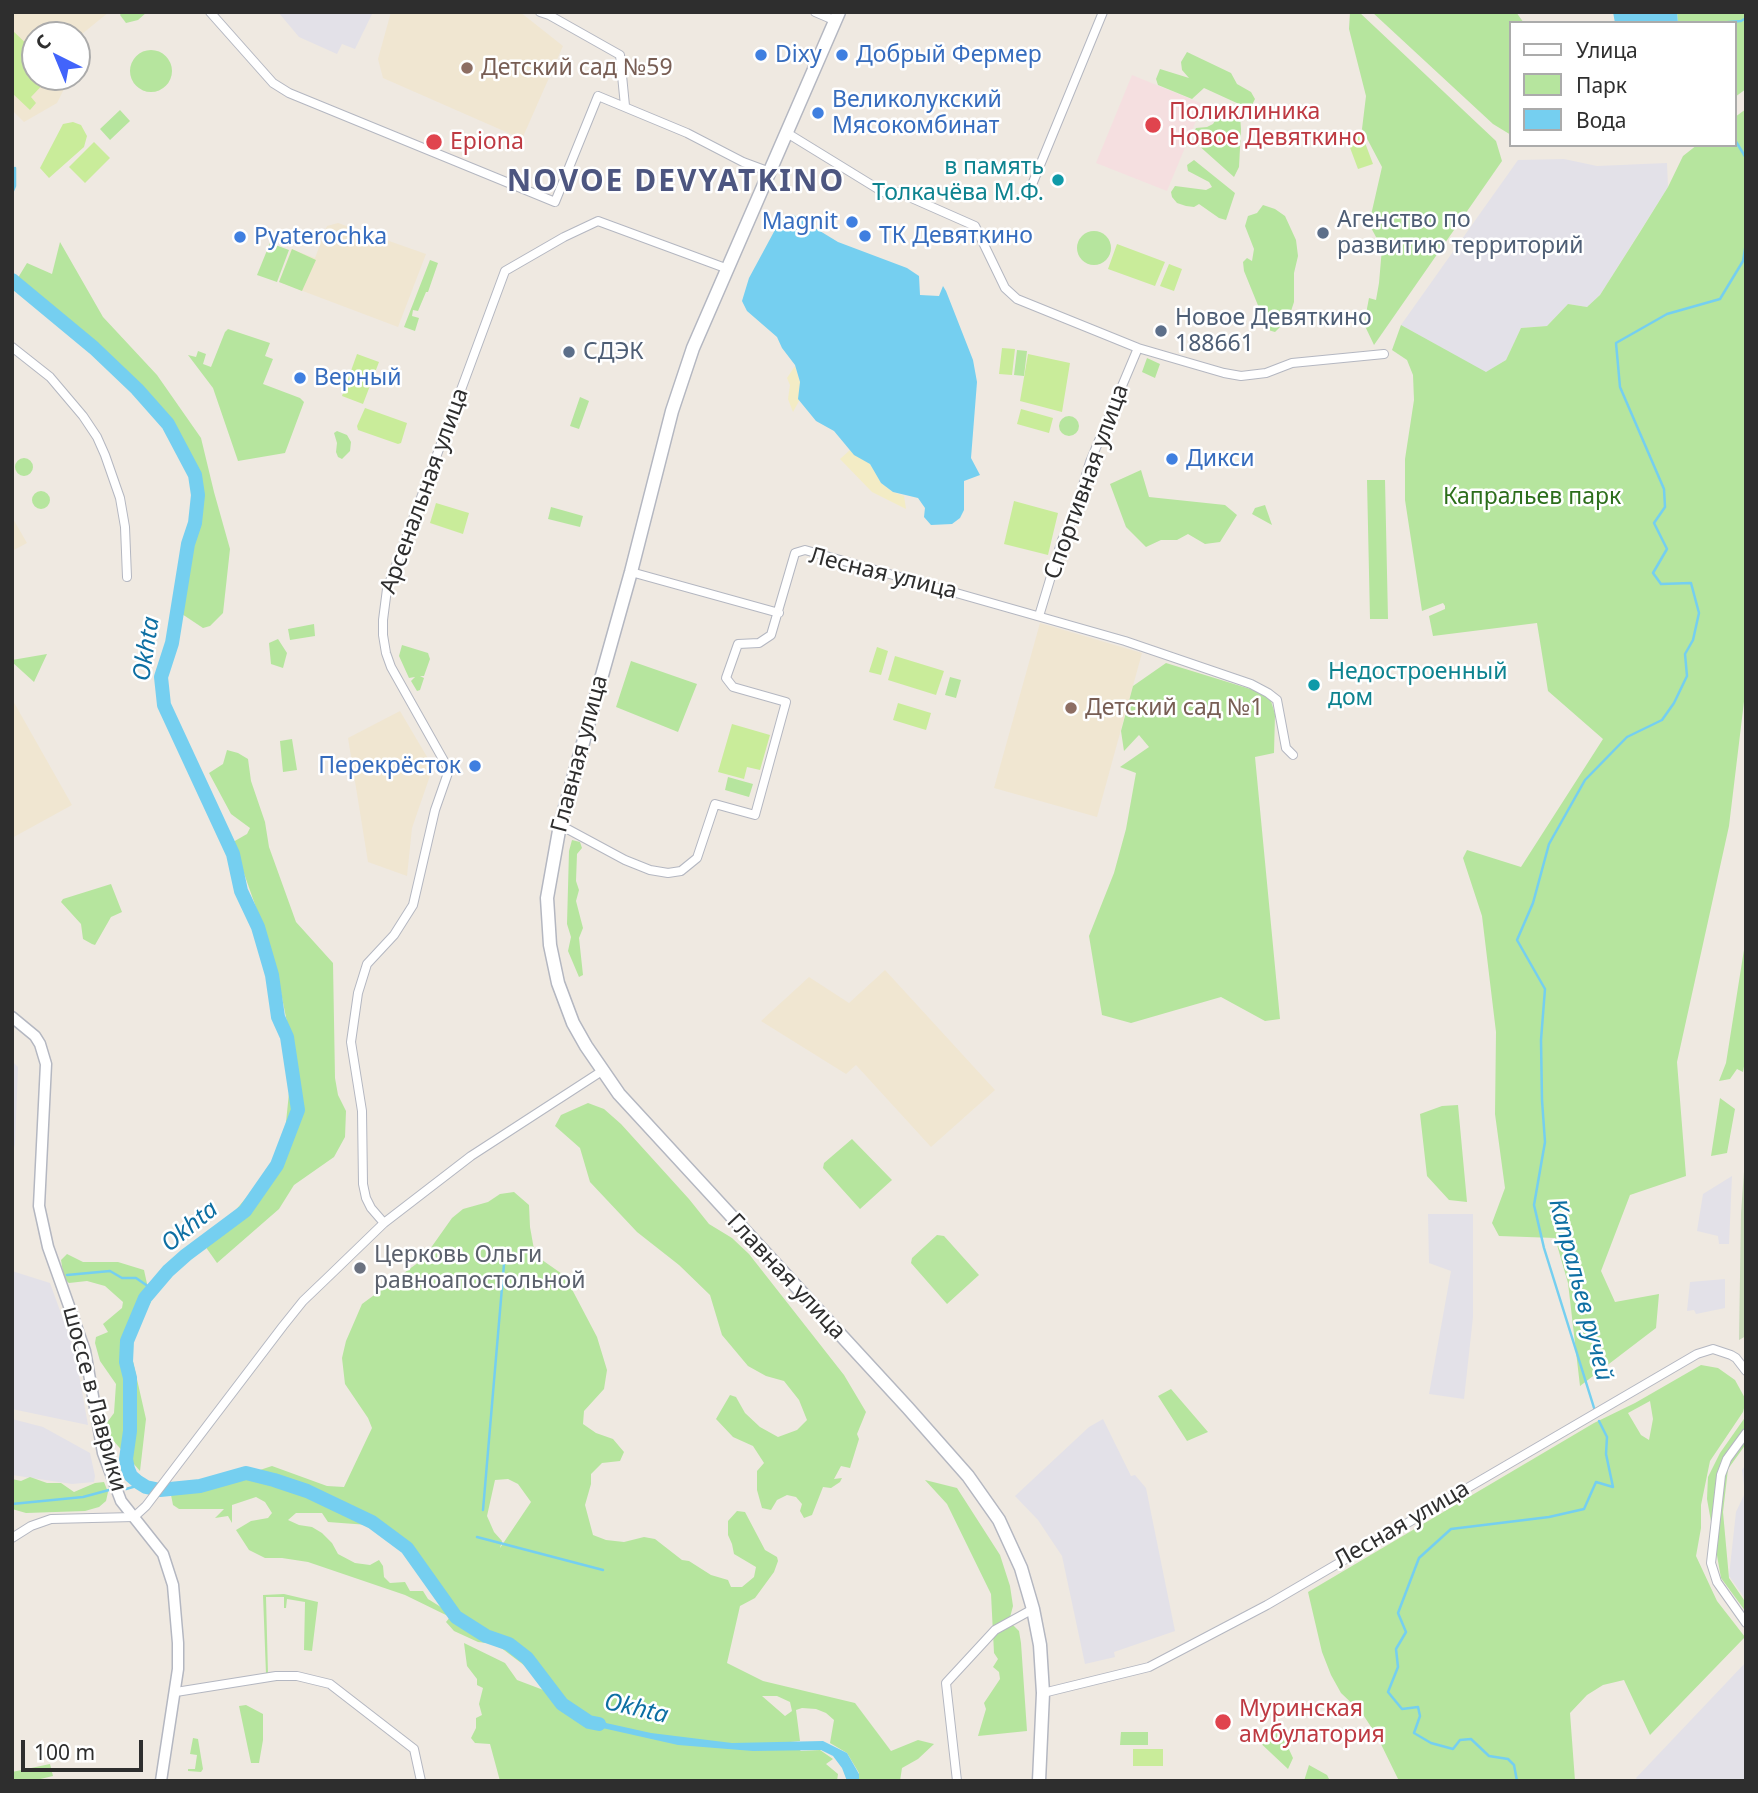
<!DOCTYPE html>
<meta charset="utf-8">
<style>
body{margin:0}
#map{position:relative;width:1758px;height:1793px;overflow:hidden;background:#efe9e1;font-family:"Noto Sans",sans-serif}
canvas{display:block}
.frame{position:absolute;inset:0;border:14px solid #2e2e2e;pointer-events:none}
.legend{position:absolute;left:1509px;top:21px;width:228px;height:126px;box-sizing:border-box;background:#fff;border:2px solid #ababab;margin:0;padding:9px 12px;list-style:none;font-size:21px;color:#2e2e2e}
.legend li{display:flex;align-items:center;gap:14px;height:35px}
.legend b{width:35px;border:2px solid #ababab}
.north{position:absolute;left:21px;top:21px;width:70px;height:70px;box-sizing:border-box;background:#fff;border:2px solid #ababab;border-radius:50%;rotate:317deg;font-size:19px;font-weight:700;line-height:28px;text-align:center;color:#2e2e2e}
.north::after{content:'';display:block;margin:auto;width:24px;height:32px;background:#4264fb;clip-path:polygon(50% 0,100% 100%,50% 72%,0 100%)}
.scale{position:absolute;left:21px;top:1740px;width:122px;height:32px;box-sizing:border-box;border:4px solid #2e2e2e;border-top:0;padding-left:9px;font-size:21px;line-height:24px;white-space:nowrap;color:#2e2e2e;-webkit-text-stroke:5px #fff;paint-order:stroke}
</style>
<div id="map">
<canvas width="1758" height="1793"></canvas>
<div class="frame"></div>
<ul class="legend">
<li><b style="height:9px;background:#fff"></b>Улица</li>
<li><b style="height:19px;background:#b6e59e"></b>Парк</li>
<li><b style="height:19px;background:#75cff0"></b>Вода</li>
</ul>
<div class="north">С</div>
<div class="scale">100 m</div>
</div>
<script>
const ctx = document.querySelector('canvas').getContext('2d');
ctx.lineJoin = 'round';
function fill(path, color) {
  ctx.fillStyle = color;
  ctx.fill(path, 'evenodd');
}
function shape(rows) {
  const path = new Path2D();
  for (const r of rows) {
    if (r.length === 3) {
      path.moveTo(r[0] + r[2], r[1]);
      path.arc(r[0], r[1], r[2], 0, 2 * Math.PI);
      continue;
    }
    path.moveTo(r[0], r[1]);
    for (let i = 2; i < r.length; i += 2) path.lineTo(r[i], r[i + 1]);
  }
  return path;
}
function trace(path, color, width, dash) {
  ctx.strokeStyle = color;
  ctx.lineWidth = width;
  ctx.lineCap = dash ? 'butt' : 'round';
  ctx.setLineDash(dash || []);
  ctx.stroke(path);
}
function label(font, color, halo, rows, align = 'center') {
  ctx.font = font + ' "Noto Sans",sans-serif';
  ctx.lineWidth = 5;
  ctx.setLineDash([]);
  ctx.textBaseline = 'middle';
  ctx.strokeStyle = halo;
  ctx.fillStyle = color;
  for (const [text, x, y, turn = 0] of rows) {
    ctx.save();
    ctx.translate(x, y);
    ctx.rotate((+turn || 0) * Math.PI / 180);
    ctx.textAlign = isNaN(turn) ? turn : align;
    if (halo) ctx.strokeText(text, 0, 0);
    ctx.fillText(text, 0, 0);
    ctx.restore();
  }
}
const industrial = shape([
 [278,12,373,12,355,49,342,44,337,54,299,37],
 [1564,159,1597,166,1667,163,1668,187,1600,295,1587,307,1568,304,1547,326,1521,328,1506,360,1486,373,1401,325,1518,160],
 [12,1061,18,1067,15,1144,12,1156],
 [1732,1176,1729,1244,1719,1244,1718,1236,1697,1231,1703,1194],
 [1428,1214,1473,1214,1473,1317,1464,1399,1429,1394,1451,1271,1429,1263],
 [12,1271,50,1283,75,1352,88,1425,12,1409],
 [1725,1279,1725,1308,1696,1314,1694,1310,1687,1311,1690,1282],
 [12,1419,43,1427,90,1453,95,1476,94,1482,72,1484,12,1475],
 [1103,1419,1131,1476,1135,1475,1146,1488,1175,1631,1114,1652,1115,1657,1085,1664,1062,1556,1038,1520,1015,1496,1089,1427],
 [1746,1464,1746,1600,1729,1576,1736,1512,1745,1493,1742,1470],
 [1746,1662,1746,1781,1638,1781,1636,1778]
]);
const education = shape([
 [12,12,109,12,77,38,77,35,35,35,35,77,68,77,67,83,57,103,24,122,12,110],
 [391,12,520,12,563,46,522,139,383,78,378,59],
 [338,223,426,254,398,327,279,282,291,249,315,258,327,226],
 [12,517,27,543,12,551],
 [1040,623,1142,653,1097,817,994,788],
 [12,699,72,805,12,838],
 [400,711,433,767,412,828,407,876,368,862,348,738],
 [885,970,995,1090,931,1147,856,1065,846,1074,761,1021,809,977,849,1003]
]);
const medical = shape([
 [1132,75,1203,104,1167,191,1096,163]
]);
const green = shape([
 [122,12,147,12,138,20,126,23,120,15],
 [1350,12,1359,12,1496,141,1502,161,1374,345,1364,324,1369,298,1376,300,1379,283,1382,248,1369,224,1382,167,1362,129,1366,96,1349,29],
 [1372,12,1516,12,1524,23,1511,23,1511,135,1493,124],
 [1677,12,1746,12,1746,89,1735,97,1735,23,1678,23],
 [151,71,21],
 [1187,52,1231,73,1237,84,1251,92,1255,99,1252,105,1239,104,1204,88,1192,99,1158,85,1156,79,1160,69,1189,78,1182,70,1181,62],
 [1746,109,1746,685,1729,826,1677,1062,1686,1176,1630,1195,1601,1271,1615,1302,1659,1294,1656,1328,1580,1386,1568,1283,1555,1238,1499,1236,1492,1223,1505,1188,1495,1114,1496,1032,1482,916,1463,858,1467,850,1521,867,1603,739,1548,691,1537,623,1433,636,1429,616,1445,609,1445,606,1443,603,1422,611,1405,500,1405,459,1414,400,1413,375,1407,360,1392,350,1401,325,1486,372,1506,360,1521,328,1547,326,1568,304,1587,307,1600,295,1640,232,1668,187,1683,156,1697,145,1735,145,1735,117],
 [120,110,130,121,110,140,100,129],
 [1230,113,1240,116,1241,129,1239,167,1234,177,1197,144,1193,134,1196,128,1207,127,1213,124,1218,116],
 [1194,160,1235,193,1226,220,1219,218,1199,204,1194,207,1186,206,1177,203,1172,197,1171,192,1175,186,1206,190,1212,187,1209,182,1188,171,1187,165],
 [1263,205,1275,209,1285,216,1296,240,1298,256,1294,273,1294,302,1291,311,1278,317,1280,327,1275,332,1268,330,1244,271,1243,262,1247,258,1252,261,1254,249,1245,226,1248,216,1257,213],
 [1094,248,17],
 [60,242,103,317,157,375,201,438,214,492,230,549,223,613,210,626,203,628,182,614,188,562,202,503,197,475,171,422,84,335,16,281,27,263,52,274],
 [270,243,289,250,277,282,257,275],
 [292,249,316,260,302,291,279,282],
 [430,260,438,263,428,292,426,292,418,311,413,310,412,316,419,318,415,331,404,327],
 [228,329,270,343,265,356,273,359,263,384,300,398,304,402,285,453,238,461,213,388,188,355,196,357,198,351,206,354,203,364,211,367,225,332],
 [1017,350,1027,351,1024,376,1014,375],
 [1147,358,1160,364,1155,378,1142,372],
 [580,397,589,401,579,429,570,426],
 [1069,426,10],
 [337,431,347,435,351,442,350,451,342,459,338,457,336,452,337,443,334,433],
 [24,467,9],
 [1141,470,1149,497,1225,505,1237,515,1220,542,1205,544,1188,534,1177,540,1161,540,1146,547,1126,527,1110,484],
 [1367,480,1385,480,1388,619,1370,619],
 [41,500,9],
 [1265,505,1272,525,1252,514,1255,508],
 [551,507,583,516,580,527,548,519],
 [314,624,315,636,290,640,288,629],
 [278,639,287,653,283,668,271,664,269,643],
 [402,645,428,653,430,659,424,676,420,676,424,678,420,690,417,691,411,681,415,677,409,678,399,656],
 [47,654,34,682,12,662,12,660],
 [631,661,697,684,678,732,616,707],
 [1166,663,1260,692,1271,701,1275,714,1274,753,1255,757,1280,1019,1265,1021,1221,997,1131,1023,1102,1015,1089,936,1114,873,1126,829,1136,773,1120,767,1149,747,1139,735,1124,751,1121,731,1133,686],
 [950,677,961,680,956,698,945,695],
 [292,739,297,770,283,772,280,741],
 [227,750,238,753,248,759,251,781,265,822,269,847,296,922,333,963,335,1078,338,1095,346,1111,345,1137,334,1157,294,1185,279,1209,217,1263,205,1246,269,1171,285,1132,290,1083,288,1027,278,978,266,936,233,842,247,834,250,828,231,814,209,773,223,764],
 [728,777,753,784,749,797,725,790],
 [572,840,580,842,582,848,577,854,576,881,579,890,576,901,583,928,579,938,583,975,579,977,568,951,571,937,567,924,569,851],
 [111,884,122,912,111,917,95,945,92,944,83,939,81,924,61,902,63,899],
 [1746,937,1746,1055,1743,1072,1737,1069,1730,1079,1719,1081,1726,1063],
 [1720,1098,1735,1109,1727,1153,1711,1156],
 [588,1103,604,1109,621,1124,689,1199,709,1224,732,1238,749,1254,844,1375,866,1412,857,1434,859,1439,850,1468,841,1466,834,1479,842,1478,840,1482,831,1488,823,1487,812,1515,804,1518,800,1511,802,1504,796,1497,787,1495,777,1500,771,1510,762,1508,757,1490,757,1471,764,1463,753,1446,733,1437,716,1419,730,1395,736,1397,745,1413,760,1427,778,1437,797,1430,807,1420,799,1400,784,1381,766,1376,748,1366,722,1335,710,1295,679,1265,637,1232,590,1182,580,1148,555,1126,561,1115],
 [1458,1105,1467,1202,1449,1200,1427,1176,1420,1114,1442,1106],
 [852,1139,892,1180,860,1209,823,1168,824,1163],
 [514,1192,529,1205,530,1227,535,1255,565,1276,597,1337,607,1370,604,1389,584,1411,583,1424,596,1433,613,1439,624,1452,620,1461,602,1463,591,1474,591,1484,585,1505,593,1535,606,1540,624,1542,644,1537,655,1539,682,1560,689,1561,711,1575,728,1580,731,1587,742,1587,754,1577,756,1567,734,1554,732,1544,728,1535,728,1521,737,1511,745,1512,765,1550,777,1557,778,1561,774,1572,755,1598,740,1606,727,1663,763,1681,855,1703,891,1751,918,1740,934,1744,918,1759,902,1768,900,1781,859,1781,859,1773,847,1753,830,1743,834,1720,826,1713,816,1709,802,1708,796,1710,800,1741,791,1742,801,1751,820,1750,833,1759,826,1764,838,1774,837,1781,500,1781,490,1744,475,1743,471,1738,476,1728,476,1718,482,1715,479,1704,483,1688,477,1685,477,1679,467,1666,464,1643,505,1663,517,1680,546,1691,533,1672,496,1644,478,1642,454,1631,446,1622,450,1617,405,1595,308,1562,282,1558,265,1558,249,1550,236,1530,251,1521,268,1518,272,1513,265,1502,256,1497,232,1505,232,1523,228,1516,215,1518,224,1509,179,1509,173,1505,171,1495,193,1492,272,1466,327,1486,344,1487,372,1428,368,1418,345,1384,342,1358,346,1341,362,1304,423,1259,452,1218,463,1209,488,1202,500,1194],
 [508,1479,518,1484,531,1502,500,1548,502,1541,494,1532,487,1516,495,1480],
 [296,1513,322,1513,328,1522,368,1525,405,1551,417,1567,422,1566,432,1576,443,1594,444,1609,428,1599,423,1591,410,1591,405,1582,390,1583,384,1577,383,1566,379,1560,370,1565,355,1563,338,1554,332,1543,322,1533,312,1527,299,1525,288,1520],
 [762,1696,777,1696,790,1702,792,1711,785,1716],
 [937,1235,944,1236,979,1275,947,1304,911,1263,912,1258],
 [67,1254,83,1262,118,1262,144,1270,151,1302,139,1321,129,1344,146,1419,140,1471,111,1438,106,1424,114,1413,116,1384,100,1361,95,1343,96,1337,108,1332,103,1324,122,1308,123,1302,105,1286,87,1281,69,1283,64,1279,61,1260],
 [1701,1365,1718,1368,1735,1380,1746,1400,1743,1412,1710,1461,1701,1505,1701,1528,1696,1556,1717,1601,1745,1637,1650,1735,1624,1680,1603,1685,1587,1695,1570,1713,1575,1781,1399,1781,1377,1736,1362,1713,1341,1693,1331,1675,1322,1652,1308,1592,1594,1423,1635,1403],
 [1650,1401,1653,1419,1649,1440,1641,1435,1628,1413],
 [1171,1389,1208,1432,1187,1441,1158,1396],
 [1746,1416,1746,1444,1728,1469,1723,1512,1729,1578,1746,1603,1746,1612,1721,1578,1707,1499,1708,1477,1720,1453],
 [30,1477,47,1483,61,1483,74,1492,95,1483,104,1482,108,1492,106,1501,99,1507,85,1511,26,1513,12,1509,12,1479,21,1481],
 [925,1480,957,1488,1000,1555,1010,1586,1013,1606,1009,1621,1019,1631,1021,1643,1027,1731,978,1736,986,1709,984,1703,1000,1679,999,1672,993,1667,998,1659,994,1653,991,1594,947,1504],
 [284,1594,318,1602,312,1651,304,1650,305,1602,287,1599,286,1608,284,1608,284,1597,266,1597,268,1674,266,1674,263,1595],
 [246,1705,263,1714,263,1740,259,1763,251,1763,239,1706],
 [1121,1732,1148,1732,1148,1745,1120,1745],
 [1281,1732,1293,1758,1288,1769,1254,1737],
 [193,1738,198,1739,203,1769,201,1772,188,1771,188,1769,195,1769,197,1755,190,1754],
 [50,1764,53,1776,32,1781,12,1781,12,1772],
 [1309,1765,1327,1775,1330,1781,1304,1781]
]);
const sand = shape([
 [795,366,800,382,799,401,793,412,788,399,790,385,787,378],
 [850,450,870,464,881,483,893,492,904,496,906,509,872,492,840,459]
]);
const cemetery = shape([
 [1746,1144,1746,1336,1739,1340,1741,1213]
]);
const pitch = shape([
 [12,30,35,52,35,77,50,77,31,97,36,103,30,110,12,93],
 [73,122,81,125,87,136,84,147,49,178,40,168,63,124],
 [1361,132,1373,164,1358,169,1346,137],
 [94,142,110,158,85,183,69,167],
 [1117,244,1165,262,1155,286,1108,269],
 [1169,264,1182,269,1174,291,1160,286],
 [1002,348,1015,349,1012,375,999,374],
 [357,354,379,362,363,404,342,396],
 [1028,354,1070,363,1062,412,1020,401],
 [365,408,407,423,401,443,398,444,358,430,357,426],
 [1021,409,1053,418,1049,433,1017,424],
 [1014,501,1058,513,1048,555,1004,544],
 [436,503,469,513,463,534,430,523],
 [877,647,888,651,881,675,869,672],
 [895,656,944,671,936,695,888,680],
 [898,703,931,713,926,730,893,720],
 [732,724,770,735,760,770,747,767,744,779,718,772],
 [1133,1749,1163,1749,1163,1766,1133,1766]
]);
const water = shape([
 [1613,12,1677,12,1678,23,1615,23],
 [792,214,838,242,907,268,919,276,920,295,939,296,943,286,946,291,973,360,977,382,971,458,980,475,964,481,964,510,960,518,952,524,931,525,924,517,925,508,918,498,893,492,881,483,870,464,854,455,834,431,816,421,798,399,800,382,795,365,782,348,777,337,747,311,742,301,749,278,776,228,783,217],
 [579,1717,651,1733,732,1743,823,1741,847,1753,859,1774,859,1781,847,1781,842,1768,833,1756,821,1750,753,1751,678,1745,598,1727]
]);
const stream = shape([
 [1718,23,1741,21,1746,18],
 [1735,140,1746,158],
 [12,193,15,186,15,168],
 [67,1275,110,1271,122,1278,136,1278,152,1289],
 [1595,1411,1544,1248,1534,1205,1545,1142,1542,1100,1541,1040,1545,989,1517,940,1533,903,1549,844,1585,780,1627,737,1662,720,1674,703,1687,676,1685,654,1693,640,1699,613,1691,583,1661,584,1653,573,1667,549,1654,523,1665,507,1664,489,1620,387,1616,343,1667,314,1720,299,1743,261,1746,243],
 [126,1489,133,1487,138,1482],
 [12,1504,83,1497,109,1490],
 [483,1510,504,1264],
 [477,1537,603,1570],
 [1517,1781,1514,1765,1508,1759,1489,1756,1471,1739,1460,1740,1453,1749,1431,1743,1414,1733,1420,1716,1418,1707,1402,1709,1388,1692,1398,1667,1396,1649,1406,1632,1398,1613,1419,1558,1451,1529,1549,1517,1584,1509,1596,1482,1613,1487,1606,1454,1607,1437,1599,1421]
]);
const river = shape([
 [12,280,94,348,137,389,168,424,195,475,198,495,195,523,188,544,172,643,161,677,164,705,233,854,241,891,258,927,272,975,278,1017,287,1037,298,1110,277,1165,245,1211,186,1255,168,1271,145,1298,127,1341,126,1362,130,1378,130,1431,126,1459,128,1469,131,1476,138,1482,146,1487,160,1490,200,1486,246,1473,274,1480,307,1491,372,1522,407,1548,456,1617,486,1636,509,1644,527,1658,562,1704,589,1722,599,1724]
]);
const minor = shape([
 [210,12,273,83,289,93,555,202,598,96,687,133,743,162,770,172],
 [540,12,549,15,620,55,625,106],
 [815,12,836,21],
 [787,133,883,192,892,194,898,192,975,226,1005,288,1017,299,1138,348,1224,373,1241,376,1266,373,1292,363,1384,354],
 [1029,192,1103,12],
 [12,347,50,377,83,416,97,437,105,455,120,498,125,527,127,577],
 [631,572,779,613],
 [1039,616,1062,540,1073,519,1090,462,1138,348],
 [560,825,625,860,650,870,668,873,681,871,697,858,715,804,755,815,786,702,733,687,726,678,738,644,759,643,771,635,795,553,805,550,1125,641,1251,684,1268,693,1277,700,1286,748,1293,755],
 [384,1223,371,1208,366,1198,363,1184,362,1111,351,1042,358,993,367,964,394,935,413,905,435,810,449,770,391,667,386,653,383,635,383,620,387,589,395,568,505,271,564,237,598,221,728,269],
 [1746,1433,1727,1459,1721,1475,1711,1563,1717,1582,1746,1623],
 [12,1538,31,1526,51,1519,134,1517,146,1506,283,1326,303,1301,326,1279,384,1223,471,1156,602,1071],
 [176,1692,276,1676,297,1676,330,1684,414,1749,421,1781],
 [1043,1693,1149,1667,1267,1605,1697,1354,1713,1349,1731,1355,1736,1358,1746,1371],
 [957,1781,946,1683,995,1630,1033,1609]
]);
const tertiary = shape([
 [12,1017,35,1036,40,1044,46,1064,39,1206,48,1247,85,1351,103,1453,121,1501,163,1554,173,1585,178,1643,178,1669,161,1781]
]);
const secondary = shape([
 [839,12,693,348,672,411,631,572,560,825,547,898,550,945,558,983,573,1023,586,1046,619,1094,908,1408,968,1476,999,1520,1021,1568,1033,1609,1040,1645,1043,1693,1039,1781]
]);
const markers = [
 [761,55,7,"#3f7fe0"],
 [842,55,7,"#3f7fe0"],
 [467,68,7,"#8d6e63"],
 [818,113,7,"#3f7fe0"],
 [1153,125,9,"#e0444e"],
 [434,142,9,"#e0444e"],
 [1058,180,7,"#0f9aa8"],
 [852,222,7,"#3f7fe0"],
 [1323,233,7,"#5c6f8a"],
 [865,236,7,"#3f7fe0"],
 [240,237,7,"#3f7fe0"],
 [1161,331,7,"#5c6f8a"],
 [569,352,7,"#5c6f8a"],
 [300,378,7,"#3f7fe0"],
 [1172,459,7,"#3f7fe0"],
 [1314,685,7,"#0f9aa8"],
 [1071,708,7,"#8d6e63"],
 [475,766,7,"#3f7fe0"],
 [360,1268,7,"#6b7280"],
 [1223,1722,9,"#e0444e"]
];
const shopNames = [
 ["Dixy",775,55],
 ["Добрый Фермер",856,55],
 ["Великолукский",832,100],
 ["Мясокомбинат",832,126],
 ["Magnit",838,222,"right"],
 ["ТК Девяткино",879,236],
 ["Pyaterochka",254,237],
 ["Верный",314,378],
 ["Дикси",1186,459],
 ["Перекрёсток",461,766,"right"]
];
const educationNames = [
 ["Детский сад №59",481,68],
 ["Детский сад №1",1085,708]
];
const healthNames = [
 ["Поликлиника",1169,112],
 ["Новое Девяткино",1169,138],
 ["Epiona",450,142],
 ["Муринская",1239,1709],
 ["амбулатория",1239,1735]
];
const cultureNames = [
 ["в память",1044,167],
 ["Толкачёва М.Ф.",1044,193],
 ["Недостроенный",1328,672,"left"],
 ["дом",1328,698,"left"]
];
const serviceNames = [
 ["Агенство по",1337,220],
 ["развитию территорий",1337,246],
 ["Новое Девяткино",1175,318],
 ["188661",1175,344],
 ["СДЭК",583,352]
];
const streetNames = [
 ["Спортивная улица",1087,482,-70],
 ["Арсенальная улица",425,491,-70],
 ["Лесная улица",883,574,14],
 ["Главная улица",580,754,-75],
 ["Главная улица",786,1277,47],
 ["шоссе в Лаврики",94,1399,75],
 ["Лесная улица",1402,1525,-30]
];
const parkNames = [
 ["Капральев парк",1532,497]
];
const worshipNames = [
 ["Церковь Ольги",374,1255],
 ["равноапостольной",374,1281]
];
const waterNames = [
 ["Okhta",147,649,-81],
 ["Okhta",190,1227,-39],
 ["Капральев ручей",1580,1290,75],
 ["Okhta",636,1709,13]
];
const districtNames = [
 ["NOVOE DEVYATKINO",676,182]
];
fill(industrial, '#e3e1e8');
fill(education, '#f0e6d1');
fill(medical, '#f5dfe0');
fill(green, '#b6e59e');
fill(sand, '#f3ecc5');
fill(cemetery, '#c8d9b8');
fill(pitch, '#c9ec9a');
fill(water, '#75cff0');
trace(stream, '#75cff0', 2.5);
trace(river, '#75cff0', 14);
trace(minor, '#b4b7c1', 10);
trace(tertiary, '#b4b7c1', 13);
trace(secondary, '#b4b7c1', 15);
trace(minor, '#fff', 8);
trace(tertiary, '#fff', 10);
trace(secondary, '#fff', 12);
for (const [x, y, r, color] of markers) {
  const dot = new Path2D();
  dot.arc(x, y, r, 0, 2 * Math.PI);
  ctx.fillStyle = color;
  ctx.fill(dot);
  trace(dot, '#fff', 2.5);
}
label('23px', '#366cbe', '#fff', shopNames, 'left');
label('23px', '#785e54', '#fff', educationNames, 'left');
label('23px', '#be3a42', '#fff', healthNames, 'left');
label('23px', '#0d838f', '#fff', cultureNames, 'right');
label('23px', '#4e5e75', '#fff', serviceNames, 'left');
label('23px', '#2e2e2e', '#fff', streetNames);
label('23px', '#2c6e1b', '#fff', parkNames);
label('23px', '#5b616d', '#fff', worshipNames, 'left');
label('italic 24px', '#0d6fa3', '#fff', waterNames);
ctx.letterSpacing = '2px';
label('bold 30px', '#4d5680', '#fff', districtNames);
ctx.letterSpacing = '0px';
</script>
